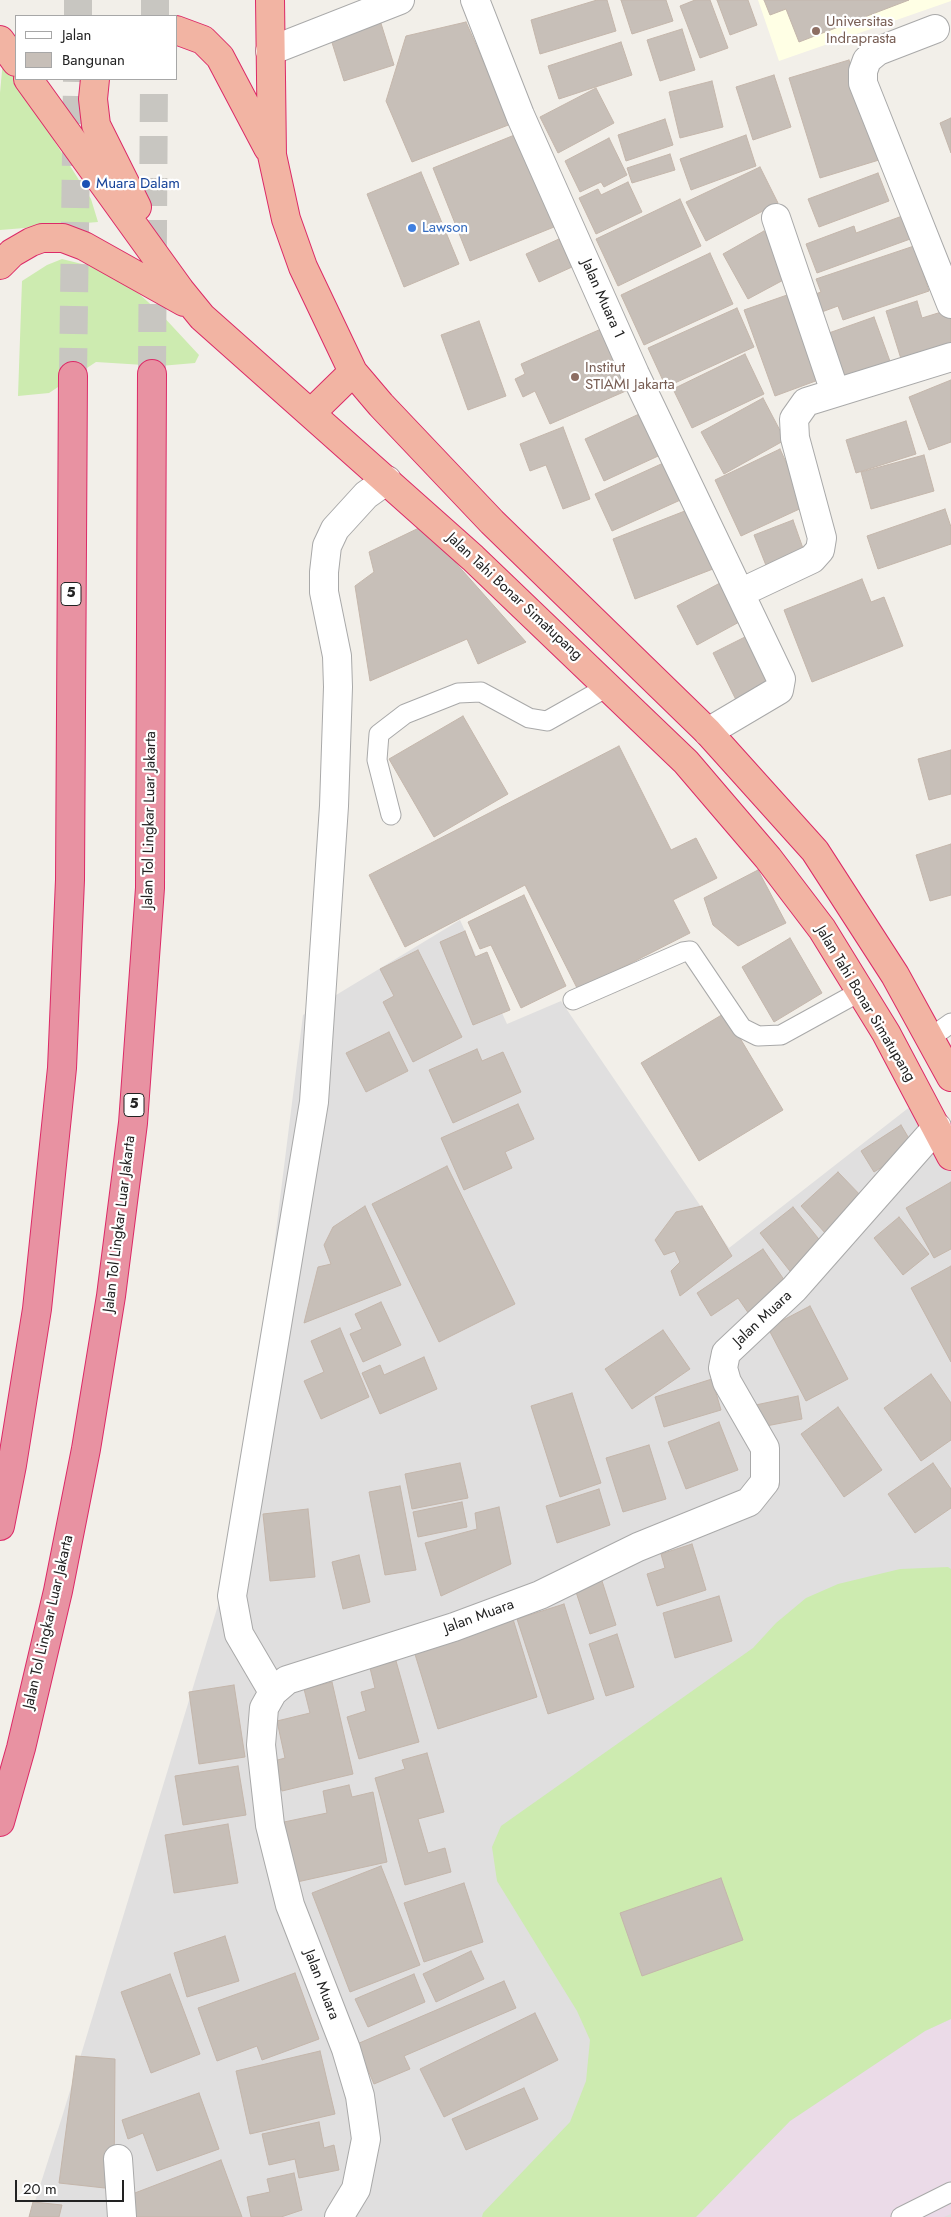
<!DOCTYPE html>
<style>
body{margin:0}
#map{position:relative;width:951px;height:2217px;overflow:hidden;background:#f2efe9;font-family:Jost,sans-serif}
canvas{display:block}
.legend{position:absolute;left:15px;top:15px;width:162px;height:65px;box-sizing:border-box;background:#fff;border:1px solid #a7a7a7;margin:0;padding:6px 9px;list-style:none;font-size:15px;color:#222}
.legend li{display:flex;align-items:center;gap:10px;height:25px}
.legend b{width:25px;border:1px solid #a7a7a7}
.scale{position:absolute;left:15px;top:2180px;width:109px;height:22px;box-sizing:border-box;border:2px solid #222;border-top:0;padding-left:6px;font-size:15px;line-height:18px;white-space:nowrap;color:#222;-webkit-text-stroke:4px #fff;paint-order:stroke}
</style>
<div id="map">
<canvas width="951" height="2217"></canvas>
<ul class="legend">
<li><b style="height:6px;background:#fff"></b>Jalan</li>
<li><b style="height:14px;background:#c7bfb8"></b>Bangunan</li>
</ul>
<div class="scale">20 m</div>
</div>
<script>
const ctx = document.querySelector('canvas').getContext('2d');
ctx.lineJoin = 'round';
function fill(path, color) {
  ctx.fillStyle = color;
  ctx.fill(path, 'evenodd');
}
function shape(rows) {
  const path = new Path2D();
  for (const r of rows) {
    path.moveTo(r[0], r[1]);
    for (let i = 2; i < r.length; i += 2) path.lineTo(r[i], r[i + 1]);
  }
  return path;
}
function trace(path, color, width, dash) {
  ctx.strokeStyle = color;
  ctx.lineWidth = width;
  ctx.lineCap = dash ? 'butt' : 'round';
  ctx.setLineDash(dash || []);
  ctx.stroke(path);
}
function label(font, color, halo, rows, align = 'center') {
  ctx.font = font + ' Jost,sans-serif';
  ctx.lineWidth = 4.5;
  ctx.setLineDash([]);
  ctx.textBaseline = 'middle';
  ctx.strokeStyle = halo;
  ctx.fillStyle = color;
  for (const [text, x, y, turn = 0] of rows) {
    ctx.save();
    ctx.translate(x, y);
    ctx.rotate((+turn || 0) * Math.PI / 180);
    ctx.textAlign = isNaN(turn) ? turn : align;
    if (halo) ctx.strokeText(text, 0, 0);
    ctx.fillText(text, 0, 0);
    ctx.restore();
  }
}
const residential = shape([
 [460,920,507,1024,561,1001,729,1248,916,1102,951,1170,951,2217,30,2217,62,2117,237,1543,303,1015]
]);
const industrial = shape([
 [951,2019,951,2214,944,2217,696,2217,790,2121,925,2031]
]);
const education = shape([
 [758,0,951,0,951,1,779,61]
]);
const grass = shape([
 [3,60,91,199,98,222,0,230,0,93],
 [62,259,102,269,122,278,160,313,199,355,195,363,160,366,96,362,49,393,18,396,22,281,47,265],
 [948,1567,951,1569,951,2019,925,2031,790,2121,696,2217,482,2217,483,2213,570,2122,586,2081,590,2040,577,2011,497,1881,492,1847,501,1826,753,1648,776,1623,806,1598,838,1584,900,1569]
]);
const building = shape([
 [597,0,607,0,616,31,540,54,531,20,597,0],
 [621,0,666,0,673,21,632,34,621,0],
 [695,0,710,0,728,48,700,58,680,6,695,0],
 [717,0,748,0,757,25,730,35,717,0],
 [764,0,909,0,799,42,786,9,770,15,764,0],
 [379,17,394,65,344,81,329,33,379,17],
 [466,22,511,124,412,162,386,101,406,36,466,22],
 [682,29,695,70,660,81,647,40,682,29],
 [621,42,632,75,559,99,548,66,621,42],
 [849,60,879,160,820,178,789,78,849,60],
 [774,75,791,127,753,140,736,87,774,75],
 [712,81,723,127,680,138,669,92,712,81],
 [596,88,614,123,558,153,540,117,596,88],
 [951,118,951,153,940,123,951,118],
 [665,119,673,145,626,161,618,135,665,119],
 [517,134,554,227,470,261,433,168,517,134],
 [746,135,756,166,691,190,680,159,746,135],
 [609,138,627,175,604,187,601,182,580,192,565,161,609,138],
 [670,154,675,170,632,183,627,168,670,154],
 [760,167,778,203,706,241,686,202,760,167],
 [421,172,459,264,404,287,367,194,421,172],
 [878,173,889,201,819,227,808,199,878,173],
 [628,182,642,212,596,234,579,198,598,189,601,195,628,182],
 [680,199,701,246,618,286,596,239,680,199],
 [905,215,913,238,817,273,806,244,854,226,856,233,905,215],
 [764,231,789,277,748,299,723,254,764,231],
 [559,239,572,267,539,282,526,254,559,239],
 [914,246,929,291,843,320,838,306,819,313,813,295,821,292,816,279,914,246],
 [710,253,733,304,644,345,621,295,710,253],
 [790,294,821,379,775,396,744,310,790,294],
 [917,301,922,318,951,309,951,347,902,362,886,311,917,301],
 [737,308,754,347,666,387,648,348,737,308],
 [874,317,891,364,842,382,826,334,874,317],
 [479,321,506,396,468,410,441,335,479,321],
 [608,326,635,387,550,424,535,391,523,397,515,379,525,374,521,364,608,326],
 [745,354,764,394,692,428,673,389,745,354],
 [951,380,951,442,929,450,909,397,951,380],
 [763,398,785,440,724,474,701,432,763,398],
 [650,409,669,451,604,481,585,439,650,409],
 [906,421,916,454,856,473,846,440,906,421],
 [563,427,590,499,563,509,546,465,530,471,520,444,563,427],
 [780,449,806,506,741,536,715,480,780,449],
 [924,455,934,491,871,509,861,472,924,455],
 [670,460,687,497,612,531,595,494,670,460],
 [690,509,713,569,635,599,613,539,690,509],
 [945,509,951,527,951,544,878,569,867,536,945,509],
 [793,520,805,554,767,568,754,535,793,520],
 [423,526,526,642,478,664,467,639,370,681,355,586,374,572,369,552,423,526],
 [862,579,871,602,884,597,903,646,812,682,784,610,862,579],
 [720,583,741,621,697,645,677,606,720,583],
 [749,635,776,687,739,706,713,653,749,635],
 [463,716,508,794,434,837,389,759,463,716],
 [619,746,671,850,696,838,717,878,673,900,690,933,578,990,525,885,405,947,369,875,619,746],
 [951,750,951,794,929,800,918,759,951,750],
 [951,844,951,895,930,901,916,855,951,844],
 [758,870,786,923,738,946,713,925,704,898,758,870],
 [524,895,566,986,521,1008,491,945,480,949,468,922,524,895],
 [465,931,475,957,487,952,510,1010,473,1025,440,942,465,931],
 [790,938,822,993,774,1022,742,967,790,938],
 [418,950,462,1037,413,1062,383,1002,394,996,380,969,418,950],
 [725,1013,783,1110,699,1161,641,1063,725,1013],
 [389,1032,408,1071,366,1092,346,1053,389,1032],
 [477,1049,482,1061,503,1052,521,1092,453,1123,429,1070,477,1049],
 [518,1104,534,1139,505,1152,512,1168,464,1190,441,1138,518,1104],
 [901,1125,914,1147,874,1172,861,1151,901,1125],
 [447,1166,515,1304,439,1342,372,1204,447,1166],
 [838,1172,864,1199,826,1234,801,1206,838,1172],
 [951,1182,951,1249,934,1258,906,1208,951,1182],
 [365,1206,401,1285,304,1323,318,1267,331,1264,324,1245,333,1227,365,1206],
 [702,1206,732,1256,680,1296,671,1271,680,1262,675,1251,664,1255,655,1240,676,1212,702,1206],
 [793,1207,826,1248,793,1275,760,1233,793,1207],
 [899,1217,929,1254,903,1275,874,1238,899,1217],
 [763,1249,789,1287,749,1314,738,1298,711,1316,697,1293,763,1249],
 [951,1266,951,1362,911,1288,951,1266],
 [381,1302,401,1345,363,1362,350,1334,362,1329,355,1314,381,1302],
 [810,1306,848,1379,806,1401,768,1328,810,1306],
 [340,1328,369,1397,321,1419,304,1381,324,1372,311,1341,340,1328],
 [663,1330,690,1369,632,1409,605,1369,663,1330],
 [424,1357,437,1389,380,1414,362,1373,380,1365,384,1375,424,1357],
 [931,1374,951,1403,951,1440,921,1461,884,1408,931,1374],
 [712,1379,721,1410,664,1427,655,1397,712,1379],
 [572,1393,601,1483,560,1497,531,1406,572,1393],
 [798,1396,802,1419,756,1428,751,1406,798,1396],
 [838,1407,882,1470,844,1497,801,1434,838,1407],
 [719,1422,738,1470,686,1489,668,1442,719,1422],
 [649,1445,666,1499,623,1512,606,1458,649,1445],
 [460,1463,468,1498,412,1509,405,1474,460,1463],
 [933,1463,951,1489,951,1508,915,1533,888,1494,933,1463],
 [400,1486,416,1570,385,1575,369,1492,400,1486],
 [599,1489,610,1525,557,1543,546,1506,599,1489],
 [462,1502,467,1527,418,1537,413,1512,462,1502],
 [499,1507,511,1564,441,1596,425,1543,477,1529,475,1513,499,1507],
 [308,1509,315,1577,270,1581,263,1514,308,1509],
 [692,1544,706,1590,657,1606,647,1574,665,1568,661,1554,692,1544],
 [359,1555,370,1602,343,1609,332,1562,359,1555],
 [602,1581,616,1625,590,1634,575,1589,602,1581],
 [719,1596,732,1641,675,1658,663,1613,719,1596],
 [564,1604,594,1699,548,1714,517,1619,564,1604],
 [513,1619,537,1697,438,1729,414,1651,513,1619],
 [617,1634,634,1687,606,1696,589,1644,617,1634],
 [396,1661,419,1742,359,1759,347,1717,366,1711,361,1692,375,1688,370,1668,396,1661],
 [332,1682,353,1774,282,1791,274,1761,285,1758,277,1721,310,1713,304,1689,332,1682],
 [234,1685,245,1757,199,1764,189,1692,234,1685],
 [427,1753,444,1812,418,1819,428,1853,445,1848,451,1872,405,1885,375,1778,405,1769,402,1760,427,1753],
 [238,1766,246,1815,183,1825,175,1776,238,1766],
 [349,1785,352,1797,373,1792,387,1862,297,1882,284,1822,327,1813,323,1791,349,1785],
 [228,1824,238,1883,174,1893,165,1835,228,1824],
 [381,1866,420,1965,350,1992,312,1893,381,1866],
 [721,1878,743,1940,642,1976,620,1913,721,1878],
 [464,1883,483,1942,424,1962,404,1903,464,1883],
 [225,1936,239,1981,187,1997,174,1953,225,1936],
 [471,1951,484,1979,436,2002,423,1974,471,1951],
 [295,1973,319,2039,262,2060,257,2046,217,2061,198,2008,295,1973],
 [170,1974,200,2054,151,2073,121,1992,170,1974],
 [414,1974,425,2002,368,2027,355,1999,414,1974],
 [504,1981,516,2008,404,2056,410,2069,374,2084,357,2044,504,1981],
 [535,2013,558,2060,444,2117,420,2069,535,2013],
 [320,2051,335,2114,250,2134,236,2071,320,2051],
 [76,2056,115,2059,114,2189,59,2183,76,2056],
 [524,2088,538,2119,466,2150,452,2119,524,2088],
 [199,2093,219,2149,157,2171,143,2133,128,2139,122,2120,199,2093],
 [319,2122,324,2148,334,2145,339,2170,299,2178,295,2159,269,2165,262,2134,319,2122],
 [221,2160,242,2217,135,2217,127,2196,221,2160],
 [294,2173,302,2210,281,2217,251,2217,247,2197,270,2192,267,2179,294,2173],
 [33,2202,62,2205,59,2217,29,2217,33,2202]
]);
const motorwayTunnel = shape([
 [78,16,78,0],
 [155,16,155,0],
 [152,374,154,79],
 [73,376,77,79]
]);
const service = shape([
 [391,815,377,760,379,734,405,714,458,693,481,692,529,718,547,721,609,686],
 [573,1000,683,952,690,951,742,1028,758,1036,781,1035,861,991],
 [930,1038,951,1023],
 [901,2217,951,2192]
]);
const minor = shape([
 [475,0,520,115,635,374,781,679,779,690,708,732],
 [935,29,878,51,867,60,863,71,863,83,951,304],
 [270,51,400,0],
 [776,218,835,392],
 [740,593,812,559,820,550,822,538,795,438,794,419,806,402,951,357],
 [273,1692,239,1634,232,1596,314,1102,334,806,338,687,337,656,324,592,324,572,327,546,335,529,366,495,387,480],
 [118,2159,122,2217],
 [339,2217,356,2189,366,2139,360,2096,346,2049,290,1905,270,1825,261,1745,264,1708,273,1692,287,1680,454,1627,540,1595,638,1547,749,1502,765,1482,765,1448,727,1382,723,1368,726,1353,794,1289,937,1127]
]);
const trunk = shape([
 [270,0,272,155,286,219,303,267,353,372,381,405,492,522,708,732,815,851,895,975,951,1077],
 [176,30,203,40,220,57,268,148],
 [0,40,16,62],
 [28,79,180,290,202,317,473,558,686,762,768,858,822,929,886,1033,951,1156],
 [95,79,93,99,96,125,137,207],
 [0,265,12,253,31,242,42,238,63,238,84,246,184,302],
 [311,413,353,372]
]);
const motorway = shape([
 [0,1526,12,1465,37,1309,62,1068,70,880,73,376],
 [0,1822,21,1748,58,1591,86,1449,111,1296,133,1123,150,888,152,374]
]);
const markers = [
 [816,31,5,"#8d6e63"],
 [86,184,5,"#1a4fb4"],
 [412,228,5,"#3f7fe0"],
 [575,377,5,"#8d6e63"]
];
const shields = [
 [71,594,20],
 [134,1105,20]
];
const shieldNames = [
 ["5",71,594],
 ["5",134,1105]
];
const educationNames = [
 ["Universitas",826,22],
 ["Indraprasta",826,39],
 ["Institut",585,368],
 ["STIAMI Jakarta",585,385]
];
const transitNames = [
 ["Muara Dalam",96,184]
];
const shopNames = [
 ["Lawson",422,228]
];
const streetNames = [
 ["Jalan Muara 1",602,299,66],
 ["Jalan Tahi Bonar Simatupang",514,597,43],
 ["Jalan Tol Lingkar Luar Jakarta",150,820,-89],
 ["Jalan Tahi Bonar Simatupang",865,1004,59],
 ["Jalan Tol Lingkar Luar Jakarta",120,1224,-83],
 ["Jalan Muara",763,1319,-43],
 ["Jalan Muara",479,1617,-20],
 ["Jalan Tol Lingkar Luar Jakarta",49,1622,-77],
 ["Jalan Muara",321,1985,69]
];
fill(residential, '#e0dfdf');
fill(industrial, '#ebdbe8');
fill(education, '#ffffe5');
fill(grass, '#cdebb0');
fill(building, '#c7bfb8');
trace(building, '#c4b6ab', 1);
trace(motorwayTunnel, '#c8c6c1', 28, [28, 14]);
trace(service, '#a9a9a9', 21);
trace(minor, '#a9a9a9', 30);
trace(trunk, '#dc2a67', 30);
trace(motorway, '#dc2a67', 30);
trace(service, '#fff', 19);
trace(minor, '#fff', 28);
trace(trunk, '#f2b4a3', 28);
trace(motorway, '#e892a2', 28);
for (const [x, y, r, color] of markers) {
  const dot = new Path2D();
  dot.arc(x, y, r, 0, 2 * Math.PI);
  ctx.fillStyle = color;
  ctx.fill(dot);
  trace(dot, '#fff', 2);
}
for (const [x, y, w] of shields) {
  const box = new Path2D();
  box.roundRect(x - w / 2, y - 11.5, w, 23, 4);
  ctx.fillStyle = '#fff';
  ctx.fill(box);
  trace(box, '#222', 1);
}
label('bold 14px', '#222', null, shieldNames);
label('15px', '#785e54', '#fff', educationNames, 'left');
label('15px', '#164399', '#fff', transitNames, 'left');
label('15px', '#366cbe', '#fff', shopNames, 'left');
label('15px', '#222', '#fff', streetNames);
</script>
